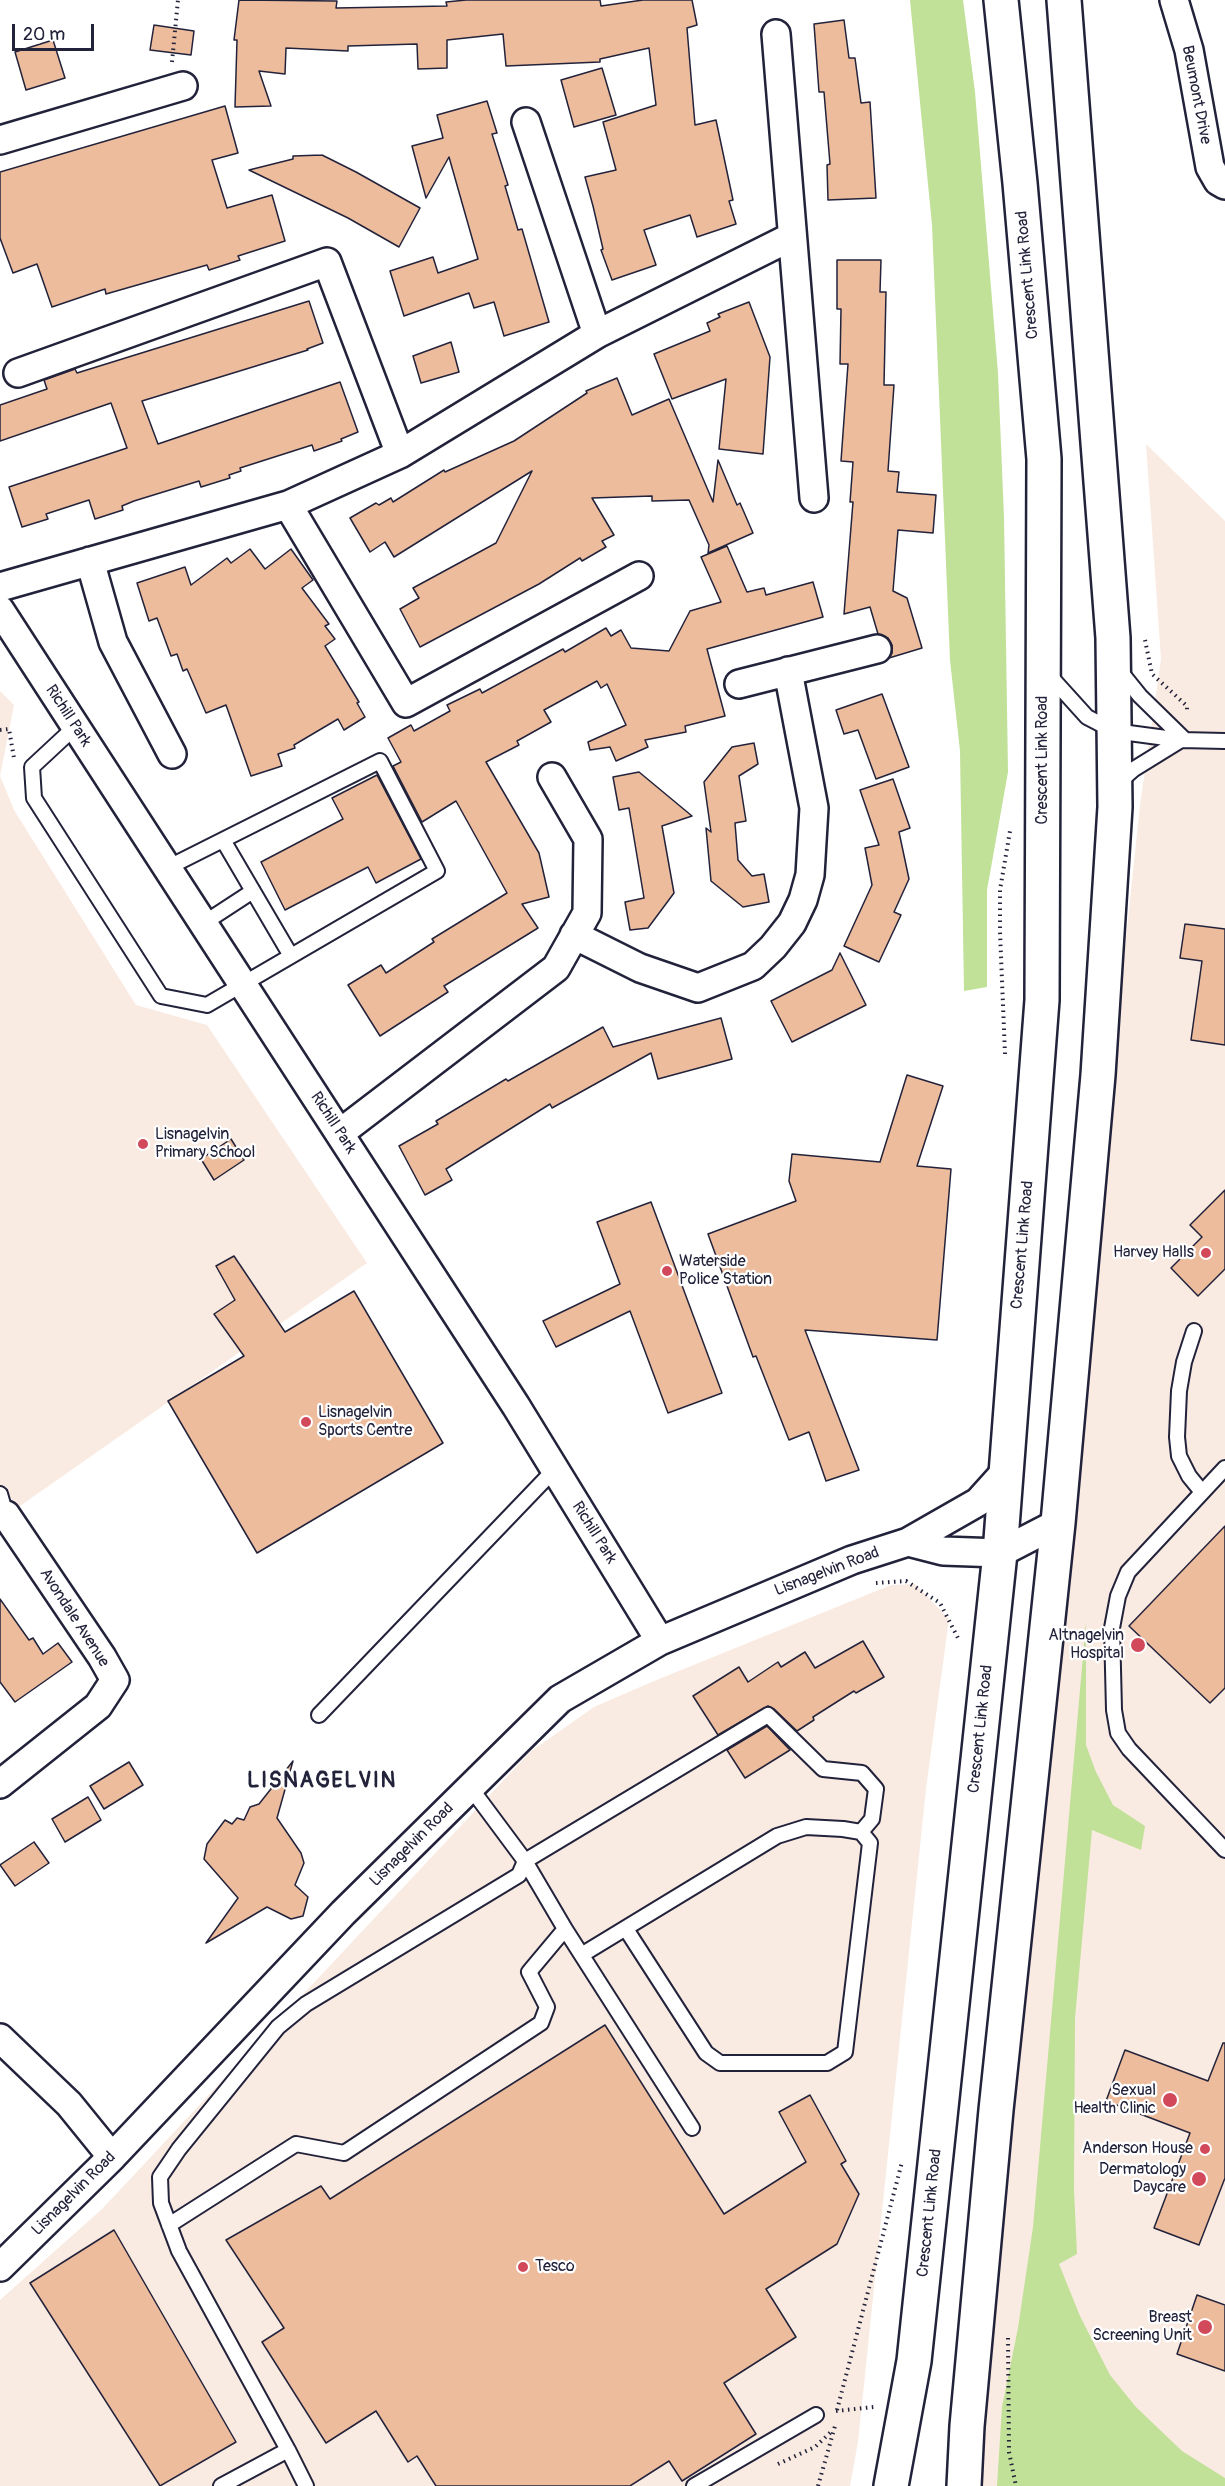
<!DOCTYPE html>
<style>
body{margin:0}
#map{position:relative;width:1225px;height:2486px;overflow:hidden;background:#fff;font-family:Pangolin,sans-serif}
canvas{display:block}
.scale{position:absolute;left:12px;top:24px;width:82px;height:27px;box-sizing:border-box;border:3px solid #22223b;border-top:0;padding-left:8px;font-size:18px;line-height:21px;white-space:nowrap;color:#22223b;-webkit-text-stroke:4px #fff;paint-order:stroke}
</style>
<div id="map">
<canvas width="1225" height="2486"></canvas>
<div class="scale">20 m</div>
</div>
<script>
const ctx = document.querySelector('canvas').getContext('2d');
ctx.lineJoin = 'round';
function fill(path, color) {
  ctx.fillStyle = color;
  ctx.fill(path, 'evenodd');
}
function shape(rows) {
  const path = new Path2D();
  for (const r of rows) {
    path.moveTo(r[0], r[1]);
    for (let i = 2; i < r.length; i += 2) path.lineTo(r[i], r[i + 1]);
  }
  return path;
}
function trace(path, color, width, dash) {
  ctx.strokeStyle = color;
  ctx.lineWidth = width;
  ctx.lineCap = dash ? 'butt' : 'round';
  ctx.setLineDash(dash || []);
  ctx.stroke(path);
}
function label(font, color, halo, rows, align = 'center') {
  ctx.font = font + ' Pangolin,sans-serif';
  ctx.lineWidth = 4.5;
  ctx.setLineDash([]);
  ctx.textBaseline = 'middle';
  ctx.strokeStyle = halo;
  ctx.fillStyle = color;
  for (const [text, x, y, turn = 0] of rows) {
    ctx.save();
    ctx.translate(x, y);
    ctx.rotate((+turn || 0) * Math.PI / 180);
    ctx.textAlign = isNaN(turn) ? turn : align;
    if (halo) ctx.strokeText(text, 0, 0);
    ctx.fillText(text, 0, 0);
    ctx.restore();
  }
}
const built = shape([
 [1146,444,1225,521,1225,2486,964,2486,1140,805,1161,659],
 [0,691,14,705,0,776],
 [0,776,14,810,136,1005,207,1025,367,1263,0,1520],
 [915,1584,949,1619,926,1789,858,2442,850,2486,0,2486,0,2300,102,2209,530,1752,594,1707,654,1681,891,1585]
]);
const green = shape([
 [910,0,963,0,975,92,998,373,1004,517,1008,772,987,890,987,987,964,991,960,751,950,660,932,225],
 [1086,1621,1086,1745,1096,1772,1113,1805,1145,1826,1141,1850,1092,1830,1075,2018,1074,2190,1077,2254,1059,2264,1080,2316,1110,2375,1136,2407,1182,2451,1225,2478,1225,2486,997,2486,1002,2407,1018,2328,1033,2227]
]);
const building = shape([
 [239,0,337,1,336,8,447,6,446,2,466,0,600,0,601,6,643,0,692,0,697,25,687,28,695,125,716,120,733,200,729,201,736,224,697,237,690,215,644,230,656,265,612,280,601,250,603,249,593,206,585,177,616,170,603,122,656,105,649,48,600,59,600,62,506,66,503,34,447,40,447,68,418,69,417,44,348,46,348,51,286,48,285,74,259,71,271,106,235,107,237,40,234,40,239,0],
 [844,20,849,58,855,58,861,103,870,102,876,198,828,200,827,165,830,164,824,92,819,92,814,24,844,20],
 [154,25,194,31,191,55,150,50,154,25],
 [53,40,65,78,26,90,15,52,53,40],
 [602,68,616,115,574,127,561,80,602,68],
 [487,101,497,133,492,134,508,185,505,186,518,230,522,229,549,322,504,336,494,302,474,308,469,293,404,316,390,271,433,257,438,273,478,259,449,157,426,198,412,146,443,138,437,115,487,101],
 [225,106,238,153,212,160,227,208,272,195,285,241,238,256,240,260,209,270,207,265,106,294,105,289,52,307,37,264,13,273,0,238,0,172,225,106],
 [322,155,356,172,420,208,399,247,348,218,249,170,293,159,293,156,322,155],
 [837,260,881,260,880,292,886,292,884,385,894,385,888,471,899,472,897,492,936,495,933,533,898,530,893,591,907,598,922,648,889,658,892,653,892,645,888,638,878,634,870,607,844,614,853,502,850,502,853,462,841,461,848,364,840,364,841,309,837,309,837,260],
 [309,301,323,343,307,349,308,350,142,401,158,444,340,382,358,432,341,439,342,441,314,451,312,445,240,468,241,471,229,475,230,478,201,487,199,481,134,501,122,506,123,510,95,519,89,500,46,514,48,519,22,527,9,487,127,448,111,403,0,441,0,405,47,389,44,380,75,369,77,373,309,301],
 [749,302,770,357,763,454,719,449,726,379,672,399,654,354,710,331,707,323,720,317,718,314,749,302],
 [451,342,459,372,421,383,413,356,451,342],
 [617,378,632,415,669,399,713,502,718,460,737,505,740,503,753,533,708,553,709,545,689,500,652,501,652,496,592,498,614,535,602,541,606,547,582,561,580,558,539,584,420,647,400,609,419,598,413,588,496,543,532,471,394,557,385,542,370,552,350,518,376,503,379,505,391,498,393,502,444,470,445,472,514,441,587,393,586,391,617,378],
 [727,546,747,592,764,588,766,595,813,582,823,617,707,649,725,716,685,726,686,732,645,740,648,747,616,761,610,747,590,750,588,742,626,725,607,684,601,688,597,681,544,710,551,722,517,741,519,745,486,762,539,853,549,897,522,904,538,928,444,986,448,992,380,1036,348,985,381,965,386,973,434,942,432,939,507,893,456,801,422,822,393,766,401,762,388,738,411,725,414,731,450,711,447,705,480,689,482,693,563,649,565,652,606,628,611,636,621,630,631,648,669,651,690,611,721,602,701,557,727,546],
 [250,549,265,569,291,549,313,580,302,588,329,624,325,626,335,639,325,646,359,702,357,703,365,717,344,730,338,719,294,745,295,748,278,754,282,766,251,776,226,705,206,713,187,669,183,671,177,654,171,656,157,618,149,621,137,583,185,567,191,585,227,558,231,563,250,549],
 [882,694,909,767,876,779,858,730,844,734,836,710,882,694],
 [754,743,758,764,739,776,746,821,735,823,738,860,752,876,764,874,769,902,743,907,711,881,706,828,711,832,704,782,732,747,754,743],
 [639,772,692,816,662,826,674,893,648,928,630,930,625,902,644,898,629,808,619,810,613,777,639,772],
 [377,775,421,859,376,883,368,867,285,910,261,862,343,819,332,798,377,775],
 [893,779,910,828,899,832,909,879,894,912,901,915,879,962,844,946,872,885,865,848,879,845,860,790,893,779],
 [1185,924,1225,929,1225,1045,1191,1040,1202,961,1180,958,1185,924],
 [840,953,866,1005,792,1042,771,1001,832,970,840,953],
 [721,1018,732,1059,658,1079,651,1053,552,1108,550,1104,446,1169,452,1180,425,1195,399,1146,438,1124,436,1121,506,1079,508,1081,603,1027,613,1047,721,1018],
 [907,1075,943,1086,917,1166,951,1169,937,1340,805,1330,859,1470,826,1481,809,1432,789,1440,756,1356,753,1357,708,1234,796,1201,789,1181,792,1154,880,1162,907,1075],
 [231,1139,244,1160,214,1180,201,1159,231,1139],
 [1225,1190,1225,1269,1198,1296,1171,1268,1202,1237,1190,1225,1225,1190],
 [651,1202,722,1393,668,1413,630,1311,556,1347,543,1321,620,1284,597,1222,651,1202],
 [234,1256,285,1332,354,1291,443,1443,257,1553,168,1401,244,1356,214,1314,235,1300,216,1266,234,1256],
 [1225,1526,1225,1688,1210,1703,1129,1626,1225,1526],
 [0,1599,29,1640,33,1638,43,1654,58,1643,72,1662,15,1702,0,1682,0,1599],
 [863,1641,884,1677,856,1693,854,1691,813,1717,814,1720,797,1731,774,1709,768,1706,718,1735,693,1696,739,1667,748,1682,778,1662,781,1667,805,1652,815,1668,863,1641],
 [767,1726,790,1750,745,1778,727,1750,767,1726],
 [293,1761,277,1818,301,1853,304,1863,295,1885,308,1897,303,1916,291,1919,267,1907,206,1943,238,1898,204,1859,207,1844,225,1820,232,1824,237,1818,244,1820,250,1807,259,1804,293,1761],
 [129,1762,143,1785,104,1809,90,1786,129,1762],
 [88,1797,101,1820,65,1842,52,1819,88,1797],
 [34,1842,49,1863,15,1886,0,1865,34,1842],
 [605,2025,724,2214,806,2162,779,2112,810,2095,846,2161,841,2164,859,2194,837,2244,766,2289,796,2337,724,2383,756,2434,682,2481,669,2461,630,2486,436,2486,417,2456,408,2462,376,2411,326,2443,262,2342,284,2328,226,2240,321,2186,330,2199,605,2025],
 [1223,2043,1225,2043,1225,2178,1199,2245,1154,2228,1190,2133,1106,2101,1125,2050,1208,2081,1223,2043],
 [114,2230,236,2442,160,2486,30,2283,114,2230],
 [1197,2295,1225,2305,1225,2371,1177,2354,1197,2295]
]);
const path = shape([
 [172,62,178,0],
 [1145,640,1152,674,1187,706,1187,712],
 [0,730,9,729,14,758],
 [1005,1054,1000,932,1000,890,1010,831],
 [876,1583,906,1581,940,1603,959,1640],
 [1008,2338,1009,2452,1016,2486],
 [837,2410,902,2162],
 [836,2411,874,2407],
 [778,2464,815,2447,832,2431],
 [818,2486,835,2426]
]);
const service = shape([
 [1119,670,1140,696,1185,740],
 [1049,675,1087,717,1114,731,1181,740],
 [75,727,32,767,34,798,161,996,207,1005,437,871,380,761,167,868],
 [1118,783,1134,769,1181,740,1225,741],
 [223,840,291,956],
 [204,923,253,891],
 [1194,1331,1184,1362,1179,1391,1177,1437,1179,1456,1189,1476,1202,1492],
 [1225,1468,1128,1572,1118,1596,1112,1628,1114,1710,1118,1733,1129,1749,1225,1850],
 [0,1494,6,1515],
 [319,1715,555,1469],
 [565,1929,692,2128],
 [583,1954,777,1836,806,1827,843,1829,861,1832,870,1843,845,2052,827,2063,720,2063,706,2053,626,1929],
 [169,2225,296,2144,344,2153,541,2023,547,2007,529,1972,565,1929,525,1861,768,1715,823,1769,862,1773,876,1789,872,1819,861,1832],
 [288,2450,179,2251,161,2203,160,2177,179,2149,278,2027,306,2004,519,1875,525,1861,470,1787],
 [221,2486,288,2450,306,2486],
 [694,2486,816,2415]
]);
const minor = shape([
 [1174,0,1189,50,1210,167,1218,181,1225,185],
 [776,34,814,498],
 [526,122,597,334],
 [0,140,183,86],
 [18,373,327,262,400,454],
 [288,505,406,703,639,576],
 [90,561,113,642,172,754],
 [0,587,288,505,400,454,597,334,791,237],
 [0,610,516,1406,660,1641],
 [739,684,877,649],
 [574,935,640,968,698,988,753,966,773,947,792,923,803,900,810,875,814,808,788,671],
 [340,1133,556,968,587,913,588,839,552,777],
 [908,1542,943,1551,1000,1553,1058,1523],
 [0,1784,98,1706,115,1680,102,1657,6,1515],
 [0,2038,69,2104,112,2157],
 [0,2267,112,2157,343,1913,560,1699,660,1641,852,1560,908,1542,978,1502,1005,1472]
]);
const trunk = shape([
 [891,2486,914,2361,1000,1553,1042,1000,1044,459,1020,183,1001,0],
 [964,2486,967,2426,996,2110,1058,1523,1098,1075,1115,807,1113,638,1064,0]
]);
const markers = [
 [143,1144,6,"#d1495b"],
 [1206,1253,6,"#d1495b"],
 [667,1271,6,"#d1495b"],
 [306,1422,6,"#d1495b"],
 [1138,1645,8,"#d1495b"],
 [1170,2100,8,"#d1495b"],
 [1205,2149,6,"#d1495b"],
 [1199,2179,8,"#d1495b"],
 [523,2267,6,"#d1495b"],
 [1205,2327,8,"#d1495b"]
];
const streetNames = [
 ["Beumont Drive",1196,95,79],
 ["Crescent Link Road",1028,275,-95],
 ["Richill Park",68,716,57],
 ["Crescent Link Road",1043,760,-90],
 ["Richill Park",333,1123,57],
 ["Crescent Link Road",1023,1245,-85],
 ["Richill Park",594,1533,58],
 ["Lisnagelvin Road",827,1572,-21],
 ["Avondale Avenue",74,1618,57],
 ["Crescent Link Road",981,1729,-84],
 ["Lisnagelvin Road",412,1845,-45],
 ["Lisnagelvin Road",74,2194,-45],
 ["Crescent Link Road",930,2213,-84]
];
const poiNames = [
 ["Lisnagelvin",155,1135,"left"],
 ["Primary School",155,1153,"left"],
 ["Harvey Halls",1194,1253],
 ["Waterside",679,1262,"left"],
 ["Police Station",679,1280,"left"],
 ["Lisnagelvin",318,1413,"left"],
 ["Sports Centre",318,1431,"left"],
 ["Altnagelvin",1124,1636],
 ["Hospital",1124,1654],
 ["Sexual",1156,2091],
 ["Health Clinic",1156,2109],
 ["Anderson House",1193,2149],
 ["Dermatology",1186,2170],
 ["Daycare",1186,2188],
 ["Tesco",535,2267,"left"],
 ["Breast",1192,2318],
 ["Screening Unit",1192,2336]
];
const districtNames = [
 ["LISNAGELVIN",322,1781]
];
fill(built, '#faebe2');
fill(green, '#c1e098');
fill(building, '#edbc9d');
trace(building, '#22223b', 1.5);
trace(service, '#22223b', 18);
trace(minor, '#22223b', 32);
trace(trunk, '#22223b', 38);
trace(path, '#22223b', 4, [1.5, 4.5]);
trace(service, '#fff', 14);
trace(minor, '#fff', 27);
trace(trunk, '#fff', 33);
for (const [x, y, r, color] of markers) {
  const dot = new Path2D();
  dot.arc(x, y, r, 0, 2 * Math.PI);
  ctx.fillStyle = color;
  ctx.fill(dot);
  trace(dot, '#fff', 2);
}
label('16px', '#22223b', '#fff', streetNames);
label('16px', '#22223b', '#fff', poiNames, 'right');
ctx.letterSpacing = '1.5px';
label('bold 22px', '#22223b', '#fff', districtNames);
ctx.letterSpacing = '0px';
</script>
